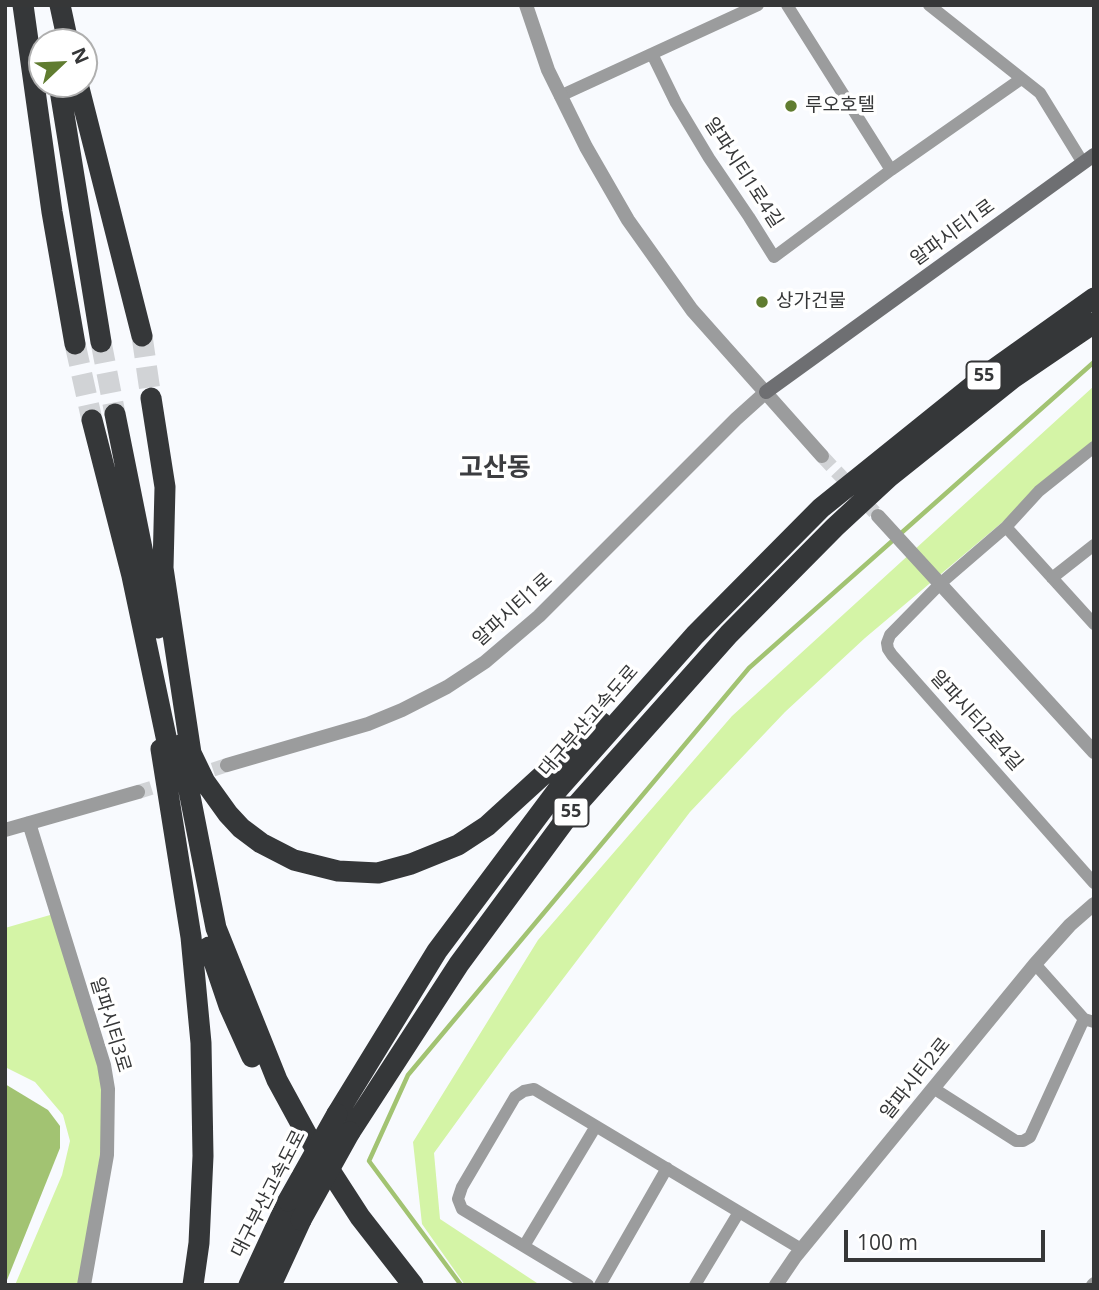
<!DOCTYPE html>
<meta charset="utf-8">
<style>
body{margin:0}
#map{position:relative;width:1099px;height:1290px;overflow:hidden;background:#f8fafe;font-family:"Open Sans",sans-serif}
canvas{display:block}
.frame{position:absolute;inset:0;border:7px solid #363738;pointer-events:none}
.north{position:absolute;left:28px;top:28px;width:70px;height:70px;box-sizing:border-box;background:#fff;border:2px solid #afafaf;border-radius:50%;rotate:67deg;font-size:19px;font-weight:700;line-height:28px;text-align:center;color:#363738}
.north::after{content:'';display:block;margin:auto;width:24px;height:32px;background:#607c30;clip-path:polygon(50% 0,100% 100%,50% 72%,0 100%)}
.scale{position:absolute;left:844px;top:1230px;width:201px;height:32px;box-sizing:border-box;border:4px solid #363738;border-top:0;padding-left:9px;font-size:21px;line-height:24px;white-space:nowrap;color:#363738;-webkit-text-stroke:5px #fff;paint-order:stroke}
</style>
<div id="map">
<canvas width="1099" height="1290"></canvas>
<div class="frame"></div>
<div class="north">N</div>
<div class="scale">100 m</div>
</div>
<script>
const ctx = document.querySelector('canvas').getContext('2d');
ctx.lineJoin = 'round';
function fill(path, color) {
  ctx.fillStyle = color;
  ctx.fill(path, 'evenodd');
}
function shape(rows) {
  const path = new Path2D();
  for (const r of rows) {
    path.moveTo(r[0], r[1]);
    for (let i = 2; i < r.length; i += 2) path.lineTo(r[i], r[i + 1]);
  }
  return path;
}
function trace(path, color, width, dash) {
  ctx.strokeStyle = color;
  ctx.lineWidth = width;
  ctx.lineCap = dash ? 'butt' : 'round';
  ctx.setLineDash(dash || []);
  ctx.stroke(path);
}
function label(font, color, halo, rows, align = 'center') {
  ctx.font = font + ' "Open Sans","Noto Sans KR",sans-serif';
  ctx.lineWidth = 7;
  ctx.setLineDash([]);
  ctx.textBaseline = 'middle';
  ctx.strokeStyle = halo;
  ctx.fillStyle = color;
  for (const [text, x, y, turn = 0] of rows) {
    ctx.save();
    ctx.translate(x, y);
    ctx.rotate((+turn || 0) * Math.PI / 180);
    ctx.textAlign = isNaN(turn) ? turn : align;
    if (halo) ctx.strokeText(text, 0, 0);
    ctx.fillText(text, 0, 0);
    ctx.restore();
  }
}
const green = shape([
 [1094,386,1094,445,865,638,785,712,690,812,508,1051,434,1153,440,1219,540,1285,465,1285,422,1224,413,1142,538,940,732,716],
 [57,913,108,1089,84,1285,15,1285,62,1175,70,1141,63,1115,35,1082,5,1067,5,928]
]);
const water = shape([
 [5,1084,48,1110,60,1126,60,1148,5,1285]
]);
const stream = shape([
 [461,1285,369,1161,408,1075,749,668,1094,362]
]);
const tertiaryTunnel = shape([
 [822,456,878,516],
 [193,776,227,765],
 [138,792,174,781]
]);
const motorwayTunnel = shape([
 [142,336,151,398],
 [101,342,115,414],
 [75,344,92,420]
]);
const minor = shape([
 [787,5,891,170],
 [929,5,1040,93,1083,163],
 [652,54,676,103,709,158,749,217,774,257,891,170,1021,79],
 [560,96,758,5],
 [1094,447,1039,491,1006,527,941,583,890,635,887,643,888,649,892,655,1094,883],
 [1006,527,1094,624],
 [1052,578,1094,545],
 [1035,964,1084,1019,1094,1022],
 [933,1088,1016,1141,1023,1141,1030,1137,1084,1019],
 [524,1246,596,1126],
 [588,1285,462,1209,458,1199,462,1187,515,1097,524,1091,534,1089,801,1249],
 [600,1285,667,1168],
 [695,1285,739,1212],
 [1092,1285,1094,1283]
]);
const tertiary = shape([
 [526,5,548,70,586,147,628,220,692,310,822,456],
 [878,516,1094,752],
 [227,765,368,724,402,710,447,687,485,662,539,616,736,419,766,392],
 [29,823,104,1065,108,1089,107,1155,84,1285],
 [5,830,138,792],
 [776,1285,795,1257,1035,964,1070,925,1094,904]
]);
const secondary = shape([
 [766,392,1094,155]
]);
const motorway = shape([
 [23,5,52,212,75,344],
 [60,5,68,42],
 [59,84,101,342],
 [78,84,142,336],
 [151,398,165,487,163,568,191,753,205,782,228,814,241,828,261,843,294,860,338,871,378,873,411,864,458,845,487,826,601,722],
 [115,414,158,628],
 [92,420,132,576,172,765],
 [180,745,216,928,277,1080,307,1135,360,1217,413,1285],
 [161,749,191,937,201,1043,203,1156,199,1243,193,1285],
 [209,947,229,1006,252,1057],
 [337,1114,437,951,559,788,695,635,821,508,990,372,1094,298],
 [350,1132,459,964,574,808,729,634,835,527,889,477,1013,378,1094,323],
 [249,1285,288,1201],
 [271,1285,301,1220]
]);
const motorwayBridge = shape([
 [288,1201,337,1114],
 [301,1220,350,1132]
]);
const markers = [
 [791,106,7,"#607c30"],
 [762,302,7,"#607c30"]
];
const shields = [
 [984,376,35],
 [571,812,35]
];
const shieldNames = [
 ["55",984,376],
 ["55",571,812]
];
const poiNames = [
 ["루오호텔",805,106],
 ["상가건물",776,302]
];
const streetNames = [
 ["알파시티1로4길",743,173,57],
 ["알파시티1로",953,233,-36],
 ["알파시티1로",513,610,-42],
 ["대구부산고속도로",589,721,-49],
 ["알파시티2로4길",976,721,48],
 ["알파시티3로",110,1025,73],
 ["알파시티2로",916,1079,-51],
 ["대구부산고속도로",269,1194,-63]
];
const districtNames = [
 ["고산동",495,469]
];
fill(green, '#d4f4a6');
fill(water, '#a2c372');
trace(stream, '#a2c372', 4.5);
trace(tertiaryTunnel, '#d1d3d6', 14, [14, 7]);
trace(motorwayTunnel, '#d1d3d6', 21, [21, 10]);
trace(minor, '#9b9c9d', 12);
trace(tertiary, '#9b9c9d', 14);
trace(secondary, '#6e6f72', 14);
trace(motorway, '#353739', 21);
trace(motorwayBridge, '#353739', 21);
for (const [x, y, r, color] of markers) {
  const dot = new Path2D();
  dot.arc(x, y, r, 0, 2 * Math.PI);
  ctx.fillStyle = color;
  ctx.fill(dot);
  trace(dot, '#fff', 2.5);
}
for (const [x, y, w] of shields) {
  const box = new Path2D();
  box.roundRect(x - w / 2, y - 14.5, w, 29, 5);
  ctx.fillStyle = '#fff';
  ctx.fill(box);
  trace(box, '#363738', 2);
}
label('bold 18px', '#363738', null, shieldNames);
label('19px', '#363738', '#fff', poiNames, 'left');
label('19px', '#363738', '#fff', streetNames);
label('bold 26px', '#3c3d40', '#fff', districtNames);
</script>
